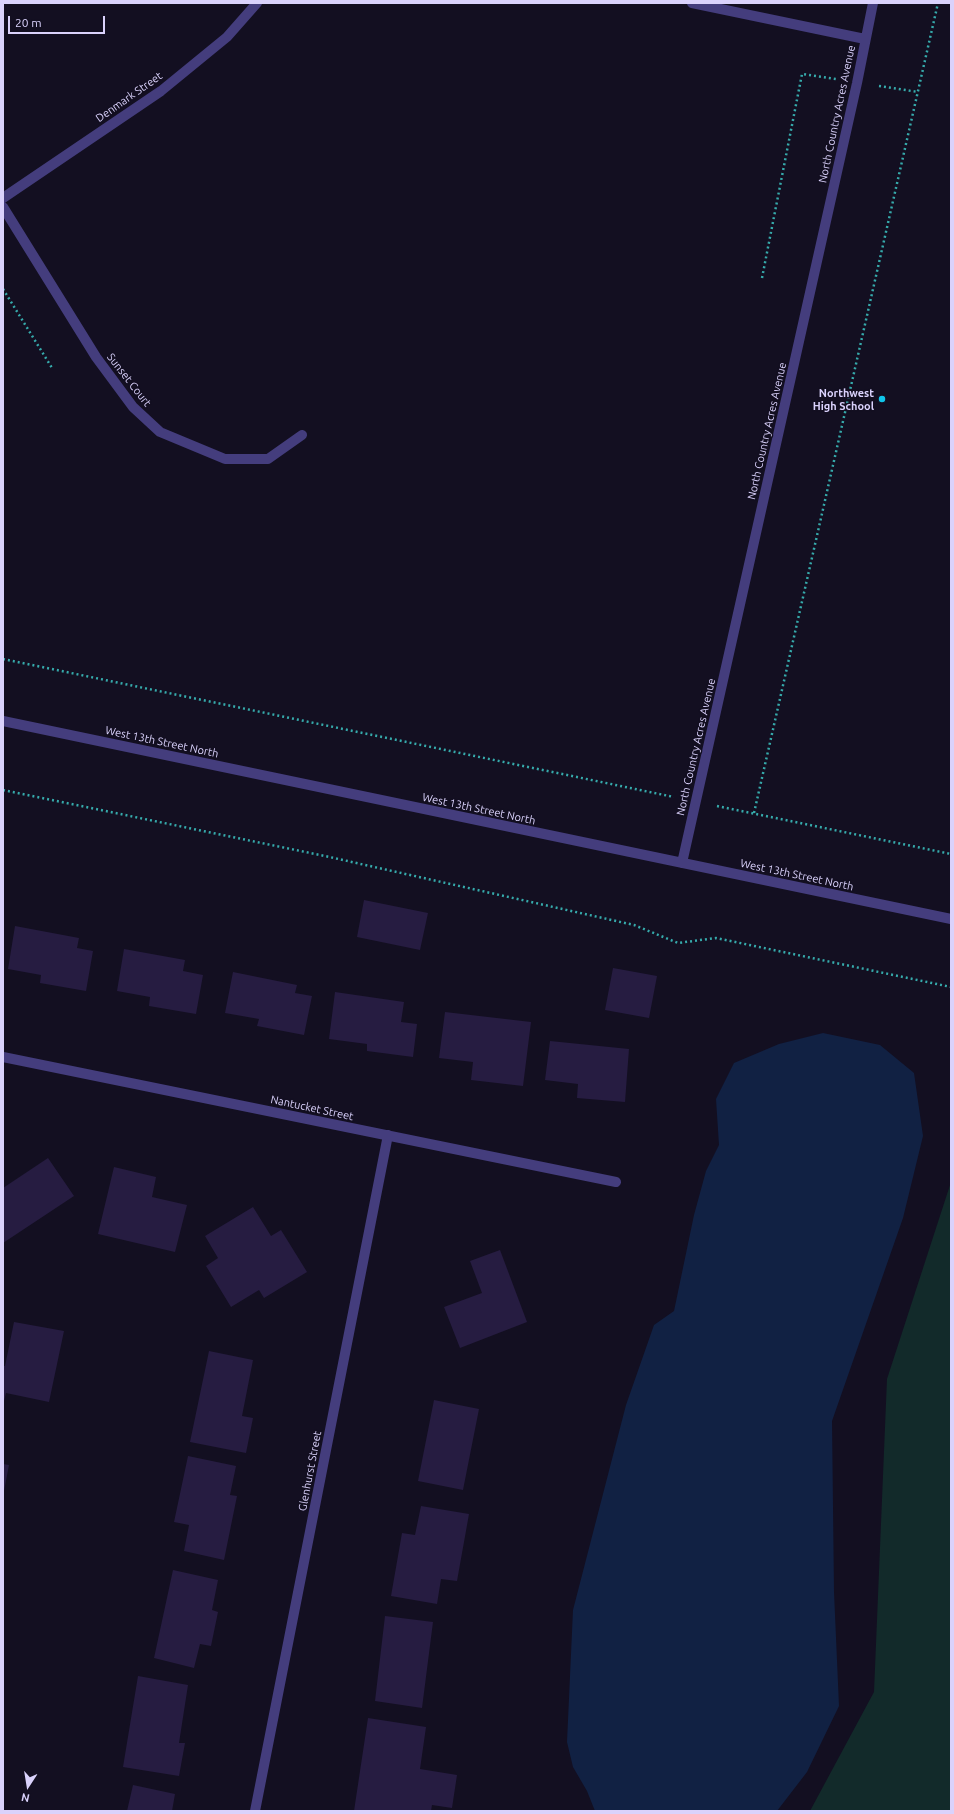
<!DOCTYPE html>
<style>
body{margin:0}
#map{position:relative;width:954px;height:1814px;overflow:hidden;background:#130f21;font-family:Ubuntu,sans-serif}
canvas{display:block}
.frame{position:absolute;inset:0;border:4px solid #dad2fc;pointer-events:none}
.north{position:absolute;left:8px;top:1766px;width:40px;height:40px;-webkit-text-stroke:3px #130f21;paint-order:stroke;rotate:192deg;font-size:11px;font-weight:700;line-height:16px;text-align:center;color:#dad2fc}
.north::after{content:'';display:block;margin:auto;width:14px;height:18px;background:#dad2fc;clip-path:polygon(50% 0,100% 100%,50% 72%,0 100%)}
.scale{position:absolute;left:8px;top:16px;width:97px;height:18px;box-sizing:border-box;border:2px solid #dad2fc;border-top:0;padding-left:5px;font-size:12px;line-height:14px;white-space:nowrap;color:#dad2fc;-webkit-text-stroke:3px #130f21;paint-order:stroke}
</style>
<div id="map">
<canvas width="954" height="1814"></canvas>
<div class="frame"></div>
<div class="north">N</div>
<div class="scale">20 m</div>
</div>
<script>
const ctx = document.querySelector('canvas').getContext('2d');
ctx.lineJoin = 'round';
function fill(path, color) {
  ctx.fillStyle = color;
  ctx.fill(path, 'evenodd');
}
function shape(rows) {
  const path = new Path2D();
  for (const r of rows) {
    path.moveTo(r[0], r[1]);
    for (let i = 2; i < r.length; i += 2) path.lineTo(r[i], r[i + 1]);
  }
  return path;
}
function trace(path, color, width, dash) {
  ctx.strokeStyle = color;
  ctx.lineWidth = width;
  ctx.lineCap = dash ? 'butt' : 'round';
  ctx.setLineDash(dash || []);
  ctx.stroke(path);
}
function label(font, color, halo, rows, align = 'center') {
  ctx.font = font + ' Ubuntu,sans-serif';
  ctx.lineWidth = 3;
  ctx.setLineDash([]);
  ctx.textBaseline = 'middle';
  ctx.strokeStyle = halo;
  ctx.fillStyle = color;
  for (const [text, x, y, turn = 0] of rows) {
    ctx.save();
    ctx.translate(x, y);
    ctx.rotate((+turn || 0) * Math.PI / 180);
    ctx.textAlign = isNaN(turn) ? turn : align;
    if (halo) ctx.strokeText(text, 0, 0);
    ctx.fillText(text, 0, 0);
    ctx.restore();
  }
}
const green = shape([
 [951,1182,951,1811,810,1811,874,1692,887,1379]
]);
const water = shape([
 [823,1033,880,1045,914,1073,923,1136,903,1218,832,1421,834,1592,839,1706,807,1772,777,1811,595,1811,587,1791,573,1767,567,1742,573,1610,626,1405,654,1325,674,1311,694,1215,706,1171,719,1145,716,1099,734,1063,779,1044]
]);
const building = shape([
 [364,900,428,913,420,950,357,937],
 [15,926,79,938,77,948,93,951,86,991,40,983,41,975,8,969],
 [124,949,185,960,183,971,203,975,196,1014,149,1006,150,997,117,991],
 [613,968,657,976,649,1018,605,1010],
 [233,972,297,985,295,993,312,996,304,1035,257,1026,259,1019,225,1013],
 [335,992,404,1002,401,1022,417,1024,413,1057,367,1051,367,1044,329,1039],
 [445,1012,531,1022,523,1086,471,1080,473,1062,439,1058],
 [550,1041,629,1049,625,1102,577,1098,578,1084,545,1080],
 [48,1158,74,1196,3,1243,3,1188],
 [114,1167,156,1177,152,1197,187,1205,175,1252,98,1234],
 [253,1207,271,1236,281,1230,307,1272,264,1298,259,1290,231,1307,206,1266,218,1258,205,1236],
 [500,1250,527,1322,460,1348,444,1307,482,1293,470,1261],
 [14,1322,64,1331,49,1402,6,1393,3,1405,3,1366,5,1366],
 [209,1351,253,1360,242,1416,253,1418,246,1453,190,1442],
 [434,1400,479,1409,463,1490,418,1481],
 [188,1456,236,1466,230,1495,237,1496,224,1560,184,1551,189,1525,174,1522],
 [3,1464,9,1465,4,1491,3,1491],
 [421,1506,469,1514,457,1581,441,1579,437,1604,391,1596,402,1533,415,1535],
 [173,1570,218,1580,212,1610,218,1612,211,1646,200,1644,194,1668,154,1658],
 [385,1616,433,1622,422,1708,375,1701],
 [138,1676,188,1685,179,1743,185,1743,179,1776,123,1767],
 [368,1718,426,1727,420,1769,457,1775,452,1808,432,1805,431,1811,354,1811],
 [133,1785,175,1794,172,1811,127,1811]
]);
const path = shape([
 [879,86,918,92],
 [762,278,802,74,836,79],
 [3,289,52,368],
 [3,659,674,797],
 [3,790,325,856,634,925,678,943,716,938,951,987],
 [717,806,951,854],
 [754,813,938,3]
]);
const minor = shape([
 [692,3,865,39],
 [3,198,161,91,227,37,257,3],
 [3,207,96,357,133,407,160,432,225,459,268,459,302,435],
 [3,721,951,919],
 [682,863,857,83,873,3],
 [3,1057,616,1182],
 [255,1811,388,1135]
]);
const markers = [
 [882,399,4,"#10c5ea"]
];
const streetNames = [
 ["Denmark Street",129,97,-35],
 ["North Country Acres Avenue",837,114,-78],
 ["Sunset Court",129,380,52],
 ["North Country Acres Avenue",767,431,-77],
 ["West 13th Street North",162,742,12],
 ["North Country Acres Avenue",696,747,-77],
 ["West 13th Street North",479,809,12],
 ["West 13th Street North",797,875,12],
 ["Nantucket Street",312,1108,12],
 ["Glenhurst Street",310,1471,-79]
];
const poiNames = [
 ["Northwest",874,393],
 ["High School",874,406]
];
fill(green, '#122a2a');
fill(water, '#112143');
fill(building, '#261c41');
trace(path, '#36aaab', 2.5, [2, 3]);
trace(minor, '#443d7d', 10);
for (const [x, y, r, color] of markers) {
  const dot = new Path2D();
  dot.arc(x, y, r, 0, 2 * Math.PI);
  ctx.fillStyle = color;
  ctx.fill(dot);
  trace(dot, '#130f21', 1.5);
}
label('11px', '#dad2fc', '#130f21', streetNames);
label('bold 11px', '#dad2fc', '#130f21', poiNames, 'right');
</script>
